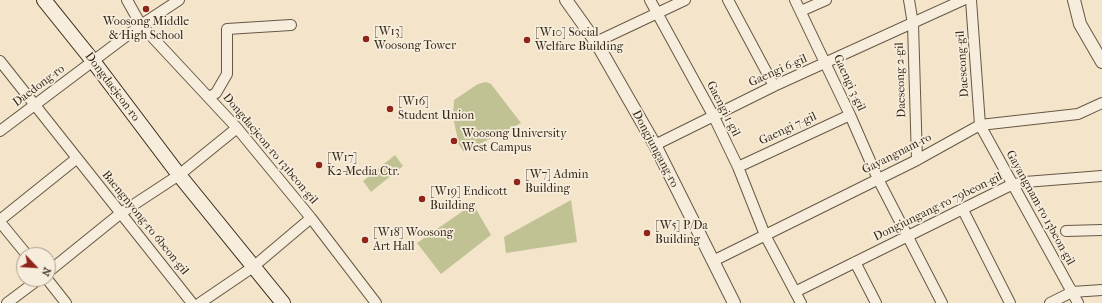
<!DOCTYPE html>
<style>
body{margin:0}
#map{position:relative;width:1102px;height:303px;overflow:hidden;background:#f3e4ca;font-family:"IM FELL French Canon",serif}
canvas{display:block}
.north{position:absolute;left:16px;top:247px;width:40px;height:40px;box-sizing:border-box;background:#f7eddd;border:1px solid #aa9f8e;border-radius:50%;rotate:115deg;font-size:11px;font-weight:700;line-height:16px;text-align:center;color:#372918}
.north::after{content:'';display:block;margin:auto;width:14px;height:18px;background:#8f2418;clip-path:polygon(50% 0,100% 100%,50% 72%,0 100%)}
</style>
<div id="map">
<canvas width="1102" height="303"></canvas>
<div class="north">N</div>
</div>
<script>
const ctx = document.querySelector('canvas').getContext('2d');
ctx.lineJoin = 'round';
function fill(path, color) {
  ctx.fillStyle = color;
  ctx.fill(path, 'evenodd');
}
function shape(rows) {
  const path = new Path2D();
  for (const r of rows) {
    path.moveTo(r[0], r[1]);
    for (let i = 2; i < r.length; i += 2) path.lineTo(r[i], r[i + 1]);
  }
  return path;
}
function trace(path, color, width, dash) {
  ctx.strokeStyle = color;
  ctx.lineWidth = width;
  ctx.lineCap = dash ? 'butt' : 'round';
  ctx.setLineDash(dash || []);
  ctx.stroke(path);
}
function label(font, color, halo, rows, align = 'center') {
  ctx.font = font + ' "IM FELL French Canon",serif';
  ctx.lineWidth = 3.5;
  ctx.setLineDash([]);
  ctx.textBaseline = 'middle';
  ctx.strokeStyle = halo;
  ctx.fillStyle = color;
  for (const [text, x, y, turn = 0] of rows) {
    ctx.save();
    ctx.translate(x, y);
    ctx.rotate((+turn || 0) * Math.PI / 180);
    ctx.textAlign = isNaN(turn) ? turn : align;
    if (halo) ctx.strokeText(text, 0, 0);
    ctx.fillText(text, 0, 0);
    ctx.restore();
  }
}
const green = shape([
 [486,82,491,84,521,123,464,152,459,145,453,117,454,100,478,84],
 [395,155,403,166,371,192,363,181],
 [571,200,577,242,506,253,504,237],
 [473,204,491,235,441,274,417,243]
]);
const minor = shape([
 [127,0,141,25,237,128,311,218,376,303],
 [650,0,713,115,738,167,765,235,801,303],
 [728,0,774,86],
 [795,0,850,115,878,179,942,303],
 [909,0,913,24,917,160],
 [971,0,980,125,1078,303],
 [801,11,826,0],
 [596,42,685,0],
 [0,61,192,303],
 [209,97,216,93,227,74,227,29,291,25],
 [0,131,141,25,179,0],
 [655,145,774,86,963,0],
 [738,167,850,115],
 [963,210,1010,303],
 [0,220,76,159],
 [0,222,27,255],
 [1066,231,1102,230],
 [713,261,917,160,980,125,1078,114,1102,103],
 [855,262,876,303],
 [48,272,121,213,179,175,237,128],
 [47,279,66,303],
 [795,292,1011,185,1025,182,1102,176],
 [7,303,39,279],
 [200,303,253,267,311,218],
 [1050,303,1072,292,1102,290]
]);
const tertiary = shape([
 [566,0,596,42,655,145,734,303],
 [1074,0,1080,24,1102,62]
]);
const secondary = shape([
 [44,0,93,61,179,175,283,303]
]);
const markers = [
 [146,9,4,"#8f2418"],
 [366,39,4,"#8f2418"],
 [527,40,4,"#8f2418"],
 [390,109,4,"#8f2418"],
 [454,141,4,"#8f2418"],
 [319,165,4,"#8f2418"],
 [517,182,4,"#8f2418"],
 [422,199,4,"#8f2418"],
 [647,233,4,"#8f2418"],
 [365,240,4,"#8f2418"]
];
const poiNames = [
 ["Woosong Middle",146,22,"center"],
 ["& High School",146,36,"center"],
 ["[W13]",374,32],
 ["Woosong Tower",374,46],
 ["[W10] Social",535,33],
 ["Welfare Building",535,47],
 ["[W16]",398,102],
 ["Student Union",398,116],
 ["Woosong University",462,134],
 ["West Campus",462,148],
 ["[W17]",327,158],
 ["K2-Media Ctr.",327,172],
 ["[W7] Admin",525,175],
 ["Building",525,189],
 ["[W19] Endicott",430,192],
 ["Building",430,206],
 ["[W5] P/Da",655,226],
 ["Building",655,240],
 ["[W18] Woosong",373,233],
 ["Art Hall",373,247]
];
const streetNames = [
 ["Daeseong-gil",963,64,-94],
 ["Gaengi 6-gil",778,71,-24],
 ["Daeseong 2-gil",901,80,-92],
 ["Gaengi 3-gil",849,83,65],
 ["Daedong-ro",39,86,-37],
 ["Dongdaejeon-ro",112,87,53],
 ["Gaengi 1-gil",723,109,63],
 ["Gaengi 7-gil",788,129,-25],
 ["Dongdaejeon-ro 131beon-gil",270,149,50],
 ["Dongjungang-ro",655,149,62],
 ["Gayangnam-ro",897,154,-27],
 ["Dongjungang-ro 79beon-gil",938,207,-26],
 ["Gayangnam-ro 13beon-gil",1040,208,61],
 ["Baengnyong-ro 6beon-gil",145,223,51]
];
fill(green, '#c0c294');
trace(minor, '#665844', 12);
trace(tertiary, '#665844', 14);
trace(secondary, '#372918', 16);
trace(minor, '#f7eddd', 10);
trace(tertiary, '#f7eddd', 12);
trace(secondary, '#f7eddd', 14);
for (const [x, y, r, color] of markers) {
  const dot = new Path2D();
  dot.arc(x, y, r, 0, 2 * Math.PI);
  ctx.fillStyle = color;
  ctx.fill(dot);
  trace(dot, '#f7eddd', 1.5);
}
label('12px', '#372918', '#f7eddd', poiNames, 'left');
label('12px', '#372918', '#f7eddd', streetNames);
</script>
